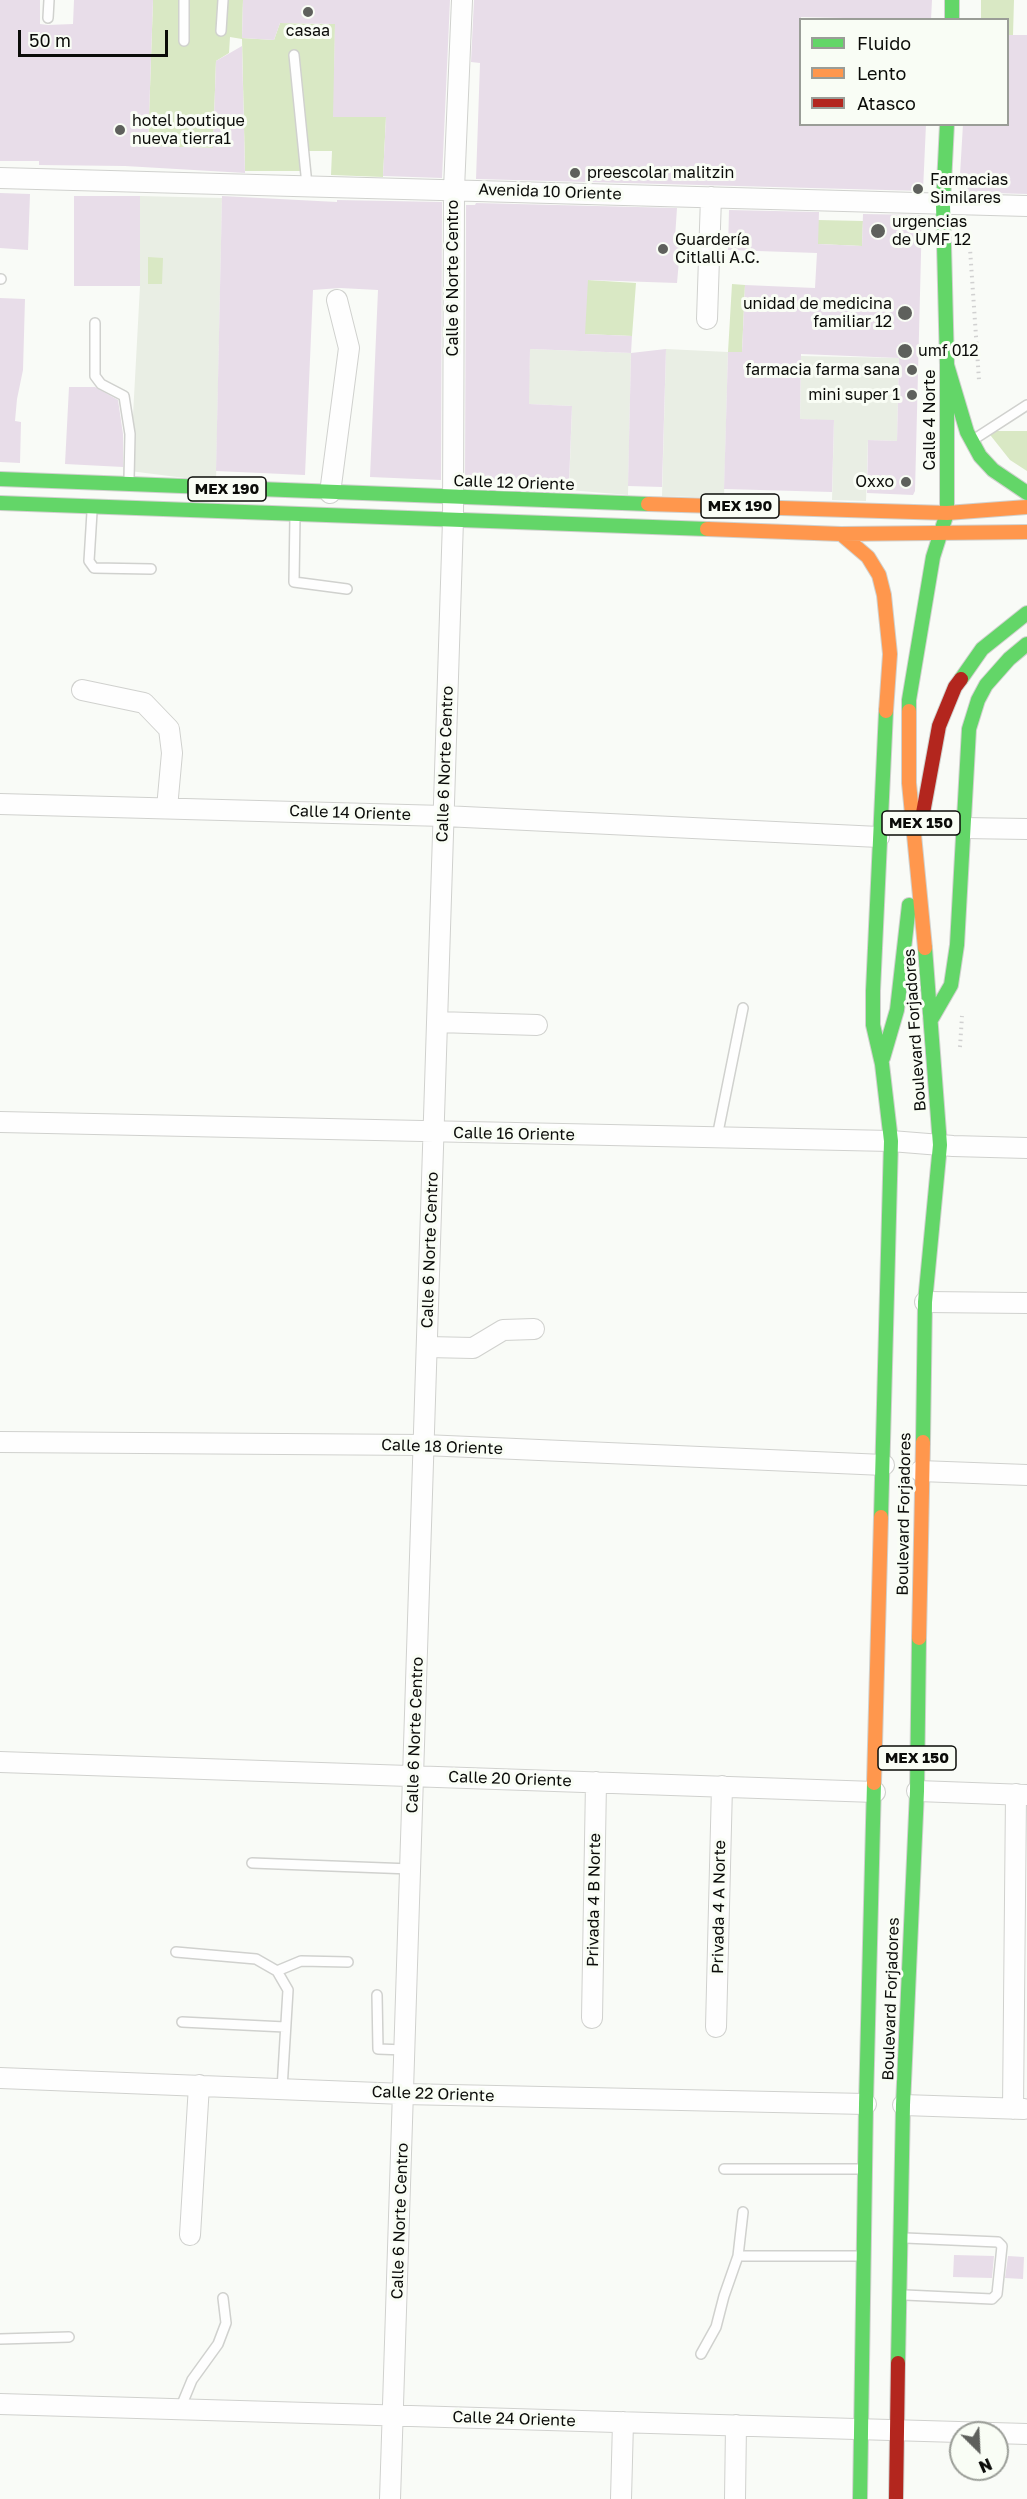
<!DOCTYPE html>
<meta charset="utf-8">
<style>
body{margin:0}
#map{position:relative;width:1027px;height:2499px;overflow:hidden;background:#f9fbf7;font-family:"Golos Text",sans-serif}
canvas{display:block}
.legend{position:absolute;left:799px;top:18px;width:210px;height:108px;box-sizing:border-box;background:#f9fdf5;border:2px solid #9a9d97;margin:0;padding:8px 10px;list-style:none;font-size:18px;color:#0b0c09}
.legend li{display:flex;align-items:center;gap:12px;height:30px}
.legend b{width:30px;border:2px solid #9a9d97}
.north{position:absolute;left:949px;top:2421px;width:60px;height:60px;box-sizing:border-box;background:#f9fdf5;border:2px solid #9a9d97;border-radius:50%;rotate:156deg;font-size:16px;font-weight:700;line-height:24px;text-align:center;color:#0b0c09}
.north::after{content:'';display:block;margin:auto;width:21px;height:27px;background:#5e605c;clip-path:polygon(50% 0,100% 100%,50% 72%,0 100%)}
.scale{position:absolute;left:18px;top:30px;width:150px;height:27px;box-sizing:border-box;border:3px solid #0b0c09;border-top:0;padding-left:8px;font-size:18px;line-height:21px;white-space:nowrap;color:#0b0c09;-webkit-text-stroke:4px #f9fdf5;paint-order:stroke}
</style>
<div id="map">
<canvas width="1027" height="2499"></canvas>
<ul class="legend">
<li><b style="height:8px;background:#63d668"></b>Fluido</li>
<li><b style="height:8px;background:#ff974d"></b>Lento</li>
<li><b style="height:8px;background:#b3261e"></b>Atasco</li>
</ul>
<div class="north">N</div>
<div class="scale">50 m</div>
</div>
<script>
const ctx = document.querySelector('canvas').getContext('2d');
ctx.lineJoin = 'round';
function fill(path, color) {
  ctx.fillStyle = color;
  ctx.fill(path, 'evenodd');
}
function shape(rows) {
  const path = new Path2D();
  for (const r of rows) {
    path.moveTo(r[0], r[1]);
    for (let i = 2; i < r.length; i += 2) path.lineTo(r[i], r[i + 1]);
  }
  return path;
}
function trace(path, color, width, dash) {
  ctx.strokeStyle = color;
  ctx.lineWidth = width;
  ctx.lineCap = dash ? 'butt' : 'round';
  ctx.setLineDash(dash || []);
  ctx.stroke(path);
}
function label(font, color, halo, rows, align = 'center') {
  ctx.font = font + ' "Golos Text",sans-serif';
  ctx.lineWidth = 6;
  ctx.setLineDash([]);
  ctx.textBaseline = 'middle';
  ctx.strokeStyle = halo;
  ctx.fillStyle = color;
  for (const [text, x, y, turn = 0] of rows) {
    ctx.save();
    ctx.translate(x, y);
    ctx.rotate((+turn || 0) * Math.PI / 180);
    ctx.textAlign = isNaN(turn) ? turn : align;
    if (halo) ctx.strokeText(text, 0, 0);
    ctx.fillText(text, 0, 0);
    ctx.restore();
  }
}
const built = shape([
 [140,196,222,198,216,482,130,471,140,286],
 [530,349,631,353,628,495,569,490,572,406,528,404],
 [666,349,728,352,724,498,662,496],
 [801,356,899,358,897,441,868,440,866,501,832,500,834,421,800,419]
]);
const green = shape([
 [153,0,243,0,242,38,274,40,280,23,335,24,334,117,386,117,383,177,331,175,332,151,305,151,305,171,245,171,242,39,230,37,229,53,216,61,213,148,148,146],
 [981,0,1014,0,1013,35,1008,35,1008,20,981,20],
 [818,220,863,221,862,246,818,244],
 [148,257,163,258,162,284,148,284],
 [588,280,636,283,632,336,534,332],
 [732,284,745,285,742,352,728,352],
 [987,431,1027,431,1027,471,1010,460]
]);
const building = shape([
 [0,0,40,0,40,24,48,25,73,24,74,0,153,0,148,146,213,148,216,61,242,46,245,173,125,166,39,165,39,161,0,161],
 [243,0,450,0,442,178,383,176,386,117,333,117,335,24,280,23,274,40,242,38],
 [474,0,932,0,931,20,801,17,801,124,926,124,923,191,476,179,480,63,471,62],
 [1008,35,1027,35,1027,194,959,192,963,124,1008,124],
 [0,193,30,194,28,250,0,248],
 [74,196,140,196,140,286,74,286],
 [222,196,337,202,337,200,442,202,441,480,370,477,378,290,340,288,313,290,305,475,216,471],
 [476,203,677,208,675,238,681,238,677,283,588,280,585,334,632,336,631,353,530,349,529,404,572,406,569,484,465,481,466,205,475,205],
 [729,210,819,212,818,244,862,246,863,214,922,215,915,491,913,495,867,493,868,440,897,441,899,358,801,354,800,419,834,420,832,492,724,489,728,352,742,352,745,285,815,288,817,253,728,250],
 [0,298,25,299,23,370,17,399,15,421,21,422,20,463,0,462],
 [666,349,662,487,628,486,631,353],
 [69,387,95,387,118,400,123,434,123,467,65,464],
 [954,2255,994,2256,992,2278,953,2277],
 [1008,2256,1024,2257,1023,2279,1005,2278]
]);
const path = shape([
 [969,234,979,380],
 [960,1047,962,1016]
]);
const lane = shape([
 [48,18,49,0],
 [221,31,223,0],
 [184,41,184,0],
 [294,55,307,185],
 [0,279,1,279],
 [95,323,95,376,101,384,124,396,130,434,129,479],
 [976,438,1027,405],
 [92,512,89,561,94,568,151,569],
 [295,516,294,582,347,589],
 [717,1137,743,1008],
 [252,1863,411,1869],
 [176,1952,256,1959,277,1971,288,1990,282,2089],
 [277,1971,301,1961,348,1962],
 [377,1995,378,2049,405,2050],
 [182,2022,285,2027],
 [724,2169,861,2169],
 [738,2256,743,2212],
 [905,2295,992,2299,997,2294,1002,2246,998,2242,905,2238],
 [0,2339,69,2337],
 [701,2354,716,2327,724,2296,738,2256,861,2256],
 [180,2409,192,2380,218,2344,226,2323,223,2298]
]);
const street = shape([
 [0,178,1027,206],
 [707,319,711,197],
 [330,493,349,348,337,300],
 [82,690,144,703,169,729,172,753,167,808],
 [0,804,444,816,879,837],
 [963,828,1027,829],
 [437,1022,537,1025],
 [0,1122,891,1141,953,1146,1027,1148],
 [925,1302,1027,1303],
 [427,1347,473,1348,503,1330,534,1329],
 [0,1442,424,1445,884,1465],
 [920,1471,1027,1475],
 [0,1762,875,1792],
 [917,1791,1027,1795],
 [592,2018,596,1782],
 [716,2027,722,1786],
 [0,2078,404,2094,866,2104],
 [903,2105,1024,2109],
 [1013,2109,1016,1794],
 [190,2235,199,2085],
 [0,2404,1027,2434],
 [390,2499,453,520,454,189,462,0],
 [621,2499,623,2422],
 [735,2499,736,2425]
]);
const fast = shape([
 [952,0,952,20],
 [947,124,943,204,947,365,947,513],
 [947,365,967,432,980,456,993,470,1027,493],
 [0,479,648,504],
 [0,503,707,529],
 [961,679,982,649,1027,613],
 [909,711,909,700,933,557,947,513],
 [932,1018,951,985,957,945,969,729,978,700,986,685,1009,659,1027,644],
 [883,1058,897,1010,909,905],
 [923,1442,925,1302,940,1145,925,948],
 [881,1517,891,1141,882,1064,873,1025,873,991,886,711],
 [898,2363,903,2105,917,1791,919,1638],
 [860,2499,866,2104,874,1783]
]);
const slow = shape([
 [648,504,947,513,1027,507],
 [707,529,841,534,1027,532],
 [841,534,868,557,879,575,884,595,890,654,886,711],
 [909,711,909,783,925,948],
 [919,1638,923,1442],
 [874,1783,881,1517]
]);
const jam = shape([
 [923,813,939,726,955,687,961,679],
 [896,2499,898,2363]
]);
const markers = [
 [308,12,6,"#5e605c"],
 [120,130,6,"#5e605c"],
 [575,173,6,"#5e605c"],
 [918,189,6,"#5e605c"],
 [878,231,8,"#5e605c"],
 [663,249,6,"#5e605c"],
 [905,313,8,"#5e605c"],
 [905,351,8,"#5e605c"],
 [912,370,6,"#5e605c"],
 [912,395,6,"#5e605c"],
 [906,482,6,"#5e605c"]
];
const shields = [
 [227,489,78],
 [740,506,78],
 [921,823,78],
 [917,1758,78]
];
const shieldNames = [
 ["MEX 190",227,489],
 ["MEX 190",740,506],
 ["MEX 150",921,823],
 ["MEX 150",917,1758]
];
const poiNames = [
 ["casaa",308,31,"center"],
 ["hotel boutique",132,121],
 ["nueva tierra1",132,139],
 ["preescolar malitzin",587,173],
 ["Farmacias",930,180],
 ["Similares",930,198],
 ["urgencias",892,222],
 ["de UMF 12",892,240],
 ["Guardería",675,240],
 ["Citlalli A.C.",675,258],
 ["unidad de medicina",892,304,"right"],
 ["familiar 12",892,322,"right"],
 ["umf 012",918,351],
 ["farmacia farma sana",900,370,"right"],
 ["mini super 1",900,395,"right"],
 ["Oxxo",894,482,"right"]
];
const streetNames = [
 ["Avenida 10 Oriente",550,192,2],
 ["Calle 6 Norte Centro",453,278,-90],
 ["Calle 4 Norte",930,420,-90],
 ["Calle 12 Oriente",514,483,2],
 ["Calle 6 Norte Centro",445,764,-88],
 ["Calle 14 Oriente",350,813,2],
 ["Boulevard Forjadores",915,1030,-94],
 ["Calle 16 Oriente",514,1134,1],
 ["Calle 6 Norte Centro",430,1250,-88],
 ["Calle 18 Oriente",442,1447,2],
 ["Boulevard Forjadores",904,1514,-89],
 ["Calle 6 Norte Centro",415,1735,-88],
 ["Calle 20 Oriente",510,1779,2],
 ["Privada 4 B Norte",594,1900,-89],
 ["Privada 4 A Norte",719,1907,-89],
 ["Boulevard Forjadores",891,1999,-88],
 ["Calle 22 Oriente",433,2094,2],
 ["Calle 6 Norte Centro",400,2221,-88],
 ["Calle 24 Oriente",514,2419,2]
];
fill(built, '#e9eee4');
fill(green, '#d9e8c4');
fill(building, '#e8dde9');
trace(lane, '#d0d1ce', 12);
trace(street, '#d0d1ce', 22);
trace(fast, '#d0d1ce', 16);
trace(slow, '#d0d1ce', 16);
trace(jam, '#d0d1ce', 16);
trace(path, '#d1d1d1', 4, [1.5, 4.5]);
trace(lane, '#fefefe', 9);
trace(street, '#fefefe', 20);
trace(fast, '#63d668', 14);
trace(slow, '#ff974d', 14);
trace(jam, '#b3261e', 14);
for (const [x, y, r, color] of markers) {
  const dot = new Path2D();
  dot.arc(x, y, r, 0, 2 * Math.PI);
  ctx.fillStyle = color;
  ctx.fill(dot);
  trace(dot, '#f9fdf5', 2);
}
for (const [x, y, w] of shields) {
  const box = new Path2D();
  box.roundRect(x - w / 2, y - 12, w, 24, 4.5);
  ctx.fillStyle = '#f9fdf5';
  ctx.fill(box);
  trace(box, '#0b0c09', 1.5);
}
label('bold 15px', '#0b0c09', null, shieldNames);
label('16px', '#0b0c09', '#f9fdf5', poiNames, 'left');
label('16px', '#0b0c09', '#f9fdf5', streetNames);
</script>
